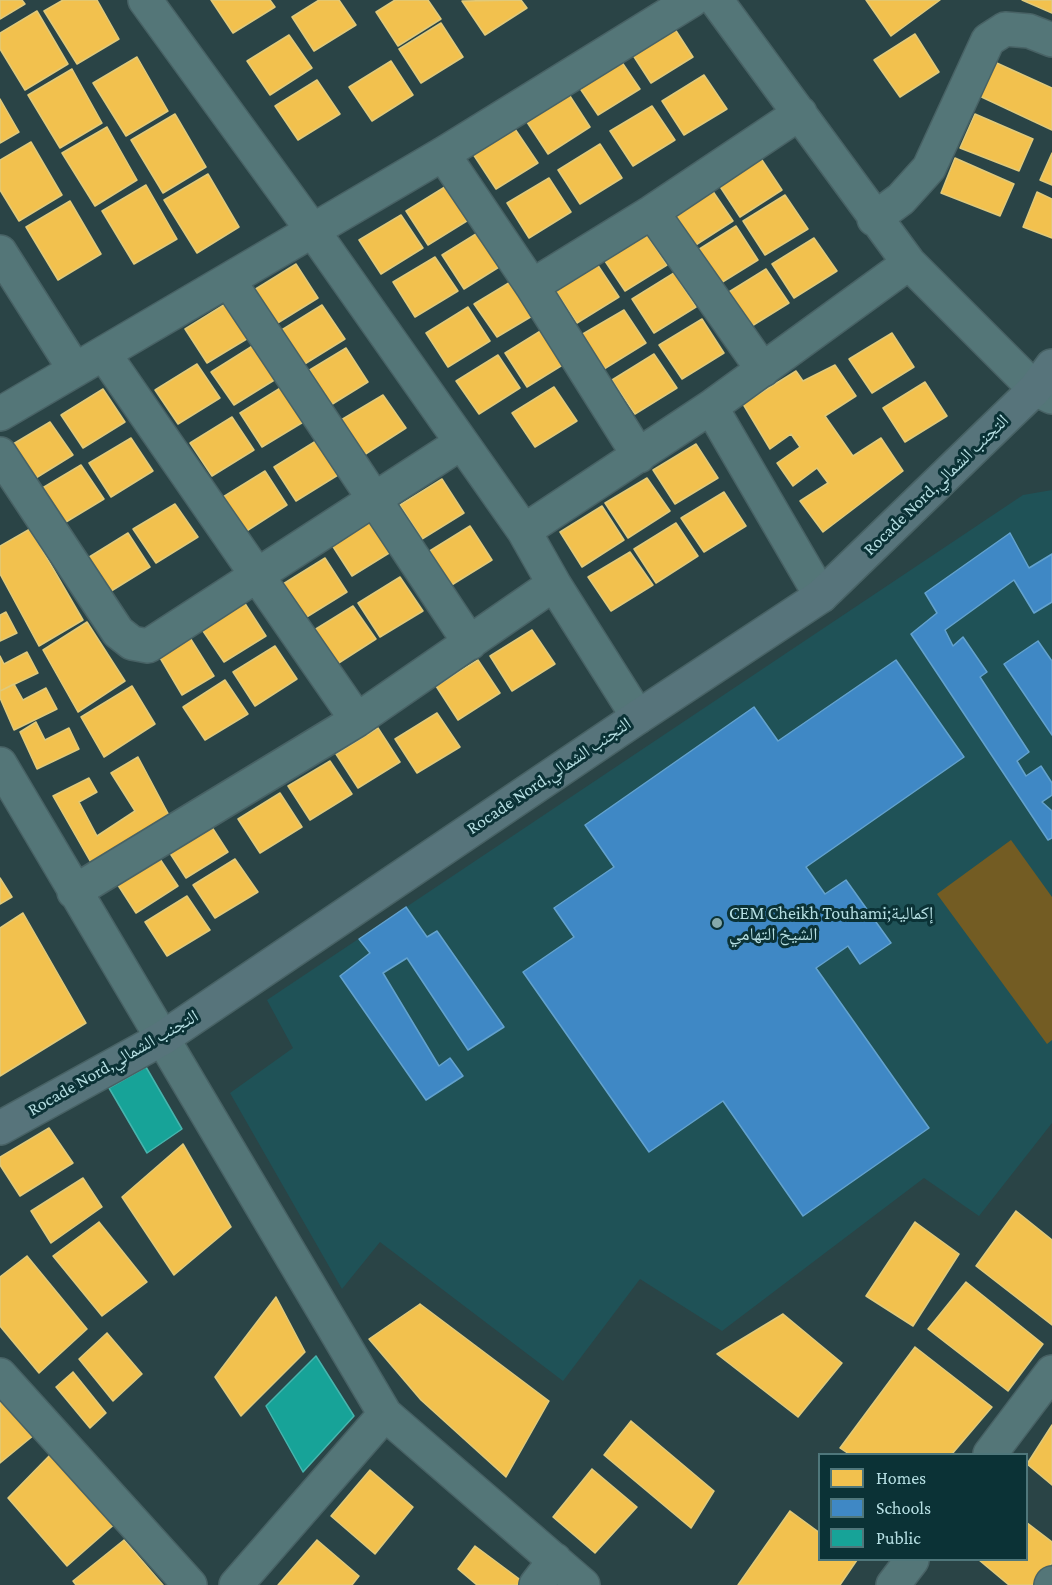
<!DOCTYPE html>
<meta charset="utf-8">
<style>
body{margin:0}
#map{position:relative;width:1052px;height:1585px;overflow:hidden;background:#2a4446;font-family:"Crimson Pro",serif}
canvas{display:block}
.legend{position:absolute;left:818px;top:1453px;width:210px;height:108px;box-sizing:border-box;background:#0b3236;border:2px solid #4f777b;margin:0;padding:8px 10px;list-style:none;font-size:18px;color:#b6dfe3}
.legend li{display:flex;align-items:center;gap:12px;height:30px}
.legend b{width:30px;border:2px solid #4f777b}
</style>
<div id="map">
<canvas width="1052" height="1585"></canvas>
<ul class="legend">
<li><b style="height:16px;background:#f2c14e"></b>Homes</li>
<li><b style="height:16px;background:#3f88c5"></b>Schools</li>
<li><b style="height:16px;background:#17a398"></b>Public</li>
</ul>
</div>
<script>
const ctx = document.querySelector('canvas').getContext('2d');
ctx.lineJoin = 'round';
function fill(path, color) {
  ctx.fillStyle = color;
  ctx.fill(path, 'evenodd');
}
function shape(rows) {
  const path = new Path2D();
  for (const r of rows) {
    path.moveTo(r[0], r[1]);
    for (let i = 2; i < r.length; i += 2) path.lineTo(r[i], r[i + 1]);
  }
  return path;
}
function trace(path, color, width, dash) {
  ctx.strokeStyle = color;
  ctx.lineWidth = width;
  ctx.lineCap = dash ? 'butt' : 'round';
  ctx.setLineDash(dash || []);
  ctx.stroke(path);
}
function label(font, color, halo, rows, align = 'center') {
  ctx.font = font + ' "Crimson Pro","Noto Naskh Arabic",serif';
  ctx.lineWidth = 6;
  ctx.setLineDash([]);
  ctx.textBaseline = 'middle';
  ctx.strokeStyle = halo;
  ctx.fillStyle = color;
  for (const [text, x, y, turn = 0] of rows) {
    ctx.save();
    ctx.translate(x, y);
    ctx.rotate((+turn || 0) * Math.PI / 180);
    ctx.textAlign = isNaN(turn) ? turn : align;
    if (halo) ctx.strokeText(text, 0, 0);
    ctx.fillText(text, 0, 0);
    ctx.restore();
  }
}
const built = shape([
 [1052,490,1052,1123,979,1216,924,1178,722,1331,640,1279,563,1381,380,1242,342,1289,230,1093,293,1048,267,1000,1023,495]
]);
const green = shape([
 [1011,840,1052,897,1052,1040,1047,1044,937,894]
]);
const homes = shape([
 [0,0,22,0,25,4,0,19,0,0],
 [63,0,97,0,119,39,77,64,44,11,63,0],
 [211,0,270,0,275,7,233,33,211,0],
 [319,0,339,0,356,25,314,51,292,17,319,0],
 [395,0,428,0,441,19,398,46,376,12,395,0],
 [521,0,527,8,485,35,462,1,521,0],
 [866,0,940,0,891,36,866,0],
 [1022,0,1052,0,1052,13,1022,0],
 [37,11,68,64,25,90,0,49,0,33,37,11],
 [441,23,463,57,421,83,399,49,441,23],
 [671,23,693,57,651,83,629,49,671,23],
 [915,34,939,72,900,97,874,60,915,34],
 [289,35,312,68,270,95,247,61,289,35],
 [617,55,640,89,598,115,575,81,617,55],
 [137,57,168,111,126,136,93,83,137,57],
 [988,59,1052,88,1052,130,973,93,988,59],
 [391,61,413,95,372,121,349,87,391,61],
 [72,69,102,123,60,148,28,95,72,69],
 [704,75,727,109,684,135,662,101,704,75],
 [317,80,340,114,298,140,275,106,317,80],
 [568,93,590,127,548,154,525,119,568,93],
 [0,99,19,132,0,143,0,99],
 [652,106,675,140,633,166,610,131,652,106],
 [175,114,206,167,163,193,131,140,175,114],
 [975,114,1033,139,1019,171,960,148,975,114],
 [107,127,137,180,95,206,62,153,107,127],
 [515,129,538,163,496,189,473,154,515,129],
 [31,142,62,195,19,221,0,190,0,160,31,142],
 [600,144,622,178,580,204,558,170,600,144],
 [1052,153,1052,185,1040,180,1052,153],
 [760,157,782,190,740,217,717,182,760,157],
 [955,158,1014,184,1000,216,941,193,955,158],
 [208,174,239,227,197,253,164,200,208,174],
 [549,178,571,212,529,238,507,203,549,178],
 [146,185,177,239,134,264,102,211,146,185],
 [448,185,470,219,428,245,406,211,448,185],
 [710,187,733,221,691,248,668,213,710,187],
 [1037,192,1052,199,1052,238,1023,227,1037,192],
 [785,195,808,229,765,255,743,221,785,195],
 [70,201,101,254,58,280,26,227,70,201],
 [401,215,423,248,381,274,359,240,401,215],
 [736,226,758,260,716,286,693,253,736,226],
 [484,229,507,262,464,289,442,255,484,229],
 [645,232,667,265,625,291,603,258,645,232],
 [814,238,837,271,794,298,772,264,814,238],
 [435,257,458,291,415,317,393,282,435,257],
 [296,264,318,298,276,324,254,290,296,264],
 [597,264,619,297,577,323,555,290,597,264],
 [766,269,789,303,747,329,724,295,766,269],
 [674,273,696,307,654,333,632,299,674,273],
 [517,278,539,312,497,337,474,304,517,278],
 [227,303,250,337,207,363,185,329,227,303],
 [322,305,345,339,303,365,280,331,322,305],
 [468,307,490,341,448,367,426,333,468,307],
 [624,310,646,343,604,369,581,335,624,310],
 [702,319,724,353,682,379,659,345,702,319],
 [547,327,569,361,527,387,505,353,547,327],
 [892,333,914,367,872,393,849,359,892,333],
 [254,345,276,379,234,405,211,372,254,345],
 [346,348,368,382,326,408,303,374,346,348],
 [654,354,677,388,635,414,612,380,654,354],
 [498,355,520,388,479,414,456,381,498,355],
 [197,364,220,398,178,424,155,390,197,364],
 [835,365,856,396,825,416,853,456,881,438,903,471,823,532,800,501,828,483,817,468,793,486,777,463,800,447,791,434,770,449,743,404,796,371,803,381,835,365],
 [925,382,947,416,905,442,883,408,925,382],
 [282,387,305,421,262,447,240,413,282,387],
 [554,387,577,421,535,447,512,413,554,387],
 [103,389,125,422,83,448,61,415,103,389],
 [383,395,406,428,364,455,341,420,383,395],
 [232,417,254,450,212,476,190,443,232,417],
 [50,422,73,455,31,481,8,447,50,422],
 [131,438,153,471,111,497,89,463,131,438],
 [316,441,338,475,296,501,274,467,316,441],
 [696,444,718,478,675,504,653,470,696,444],
 [81,465,104,499,61,525,39,490,81,465],
 [265,471,287,505,245,532,223,497,265,471],
 [647,478,670,511,628,538,605,503,647,478],
 [442,479,464,513,422,539,400,505,442,479],
 [724,492,746,526,704,552,681,518,724,492],
 [175,504,198,537,156,563,133,529,175,504],
 [602,506,624,540,582,567,560,532,602,506],
 [372,516,394,550,352,576,330,542,372,516],
 [676,523,698,556,656,583,634,549,676,523],
 [470,526,492,560,450,586,428,552,470,526],
 [30,529,83,620,39,646,0,574,0,546,30,529],
 [128,533,150,567,108,593,86,559,128,533],
 [630,552,653,585,611,611,588,577,630,552],
 [325,558,347,592,305,618,283,584,325,558],
 [400,577,423,611,380,637,358,603,400,577],
 [244,602,266,636,224,662,201,628,244,602],
 [353,606,376,639,334,666,311,632,353,606],
 [6,612,17,633,0,641,0,615,6,612],
 [87,622,125,681,78,712,43,650,87,622],
 [532,630,555,664,512,691,490,656,532,630],
 [187,633,214,676,182,695,156,651,187,633],
 [275,646,297,679,255,706,233,672,275,646],
 [27,652,38,673,0,691,0,656,4,664,27,652],
 [478,660,500,693,458,720,436,686,478,660],
 [225,680,248,714,205,740,183,707,225,680],
 [14,684,23,700,46,688,57,709,14,730,0,698,0,691,14,684],
 [132,686,155,724,104,757,81,717,132,686],
 [437,713,460,747,417,773,395,739,437,713],
 [36,722,45,740,69,728,79,749,37,769,20,732,36,722],
 [378,728,400,762,358,788,336,754,378,728],
 [138,757,171,819,93,866,53,796,89,778,97,792,79,802,97,836,135,811,111,773,138,757],
 [330,761,352,794,310,820,288,786,330,761],
 [280,793,302,827,260,853,238,819,280,793],
 [206,818,228,852,186,878,164,844,206,818],
 [156,853,178,886,136,913,114,879,156,853],
 [235,859,258,892,215,918,193,885,235,859],
 [0,878,12,897,0,904,0,878],
 [187,896,210,930,167,956,145,922,187,896],
 [23,913,86,1023,0,1076,0,928,23,913],
 [49,1128,73,1163,20,1196,0,1165,0,1157,49,1128],
 [183,1144,231,1227,174,1275,122,1197,183,1144],
 [83,1178,102,1207,51,1243,31,1211,83,1178],
 [1016,1211,1052,1240,1052,1325,976,1266,1016,1211],
 [99,1222,147,1282,102,1316,53,1256,99,1222],
 [915,1222,959,1254,913,1326,866,1296,915,1222],
 [27,1256,87,1329,39,1373,0,1326,0,1277,27,1256],
 [966,1282,1043,1344,1008,1391,928,1329,966,1282],
 [276,1297,305,1352,241,1416,215,1377,276,1297],
 [420,1304,549,1401,506,1477,421,1400,369,1339,420,1304],
 [783,1314,842,1363,798,1417,717,1354,783,1314],
 [107,1333,142,1374,113,1401,79,1359,107,1333],
 [915,1347,992,1407,952,1454,849,1454,840,1448,915,1347],
 [73,1372,106,1413,90,1428,56,1387,73,1372],
 [0,1394,34,1435,0,1463,0,1394],
 [631,1421,714,1491,691,1528,604,1455,631,1421],
 [1052,1425,1052,1485,1027,1464,1052,1425],
 [52,1453,117,1522,67,1566,8,1498,52,1453],
 [592,1469,637,1507,595,1553,553,1517,592,1469],
 [370,1470,413,1507,375,1554,331,1516,370,1470],
 [790,1511,820,1533,820,1560,857,1560,840,1585,738,1585,790,1511],
 [1026,1522,1052,1542,1052,1563,1034,1585,1009,1585,979,1560,1026,1560,1026,1522],
 [124,1540,163,1585,76,1585,73,1581,124,1540],
 [317,1540,359,1576,352,1585,278,1585,317,1540],
 [475,1546,526,1584,525,1585,477,1585,458,1569,475,1546]
]);
const schools = shape([
 [1010,533,1029,568,1052,554,1052,602,1034,613,1014,580,945,630,953,646,963,637,987,672,980,677,1029,752,1017,761,1026,776,1041,766,1052,783,1052,795,1042,802,1052,811,1052,838,1048,840,911,634,937,613,925,593,1010,533],
 [1038,641,1052,661,1052,735,1004,664,1038,641],
 [896,660,964,757,806,867,825,894,846,880,891,943,860,964,848,946,816,968,929,1128,803,1216,723,1101,649,1152,523,972,574,937,554,908,614,867,585,825,754,707,778,741,896,660],
 [406,907,427,937,437,931,504,1027,468,1050,407,958,383,973,439,1066,450,1058,463,1076,426,1100,340,976,370,953,359,939,406,907]
]);
const public = shape([
 [146,1067,182,1129,147,1153,109,1088,146,1067],
 [316,1356,354,1416,303,1472,266,1406,316,1356]
]);
const minor = shape([
 [145,0,313,231,524,531,554,584,638,717],
 [716,0,909,263,1035,389,1052,397],
 [443,154,532,286,639,456],
 [652,212,763,370],
 [874,219,901,199,929,168,988,40,1005,29,1029,31,1052,40],
 [0,252,75,370],
 [229,281,470,643],
 [532,286,652,212,800,113],
 [104,354,357,720],
 [711,407,821,596],
 [0,414,443,154,692,0],
 [0,454,118,632,132,643,148,646,461,443],
 [524,531,711,407,909,263],
 [0,764,385,1414],
 [74,892,357,720,554,584],
 [0,1375,190,1585],
 [990,1454,1052,1372],
 [236,1585,385,1414,583,1585],
 [536,1585,555,1560],
 [893,1585,912,1560],
 [1051,1585,1052,1583]
]);
const major = shape([
 [0,1128,163,1038,638,717,821,596,1035,389,1052,366]
]);
const markers = [
 [717,923,6,"#85a9ac"]
];
const streetNames = [
 ["Rocade Nord,التجنب الشمالي",936,485,-44],
 ["Rocade Nord,التجنب الشمالي",549,776,-34],
 ["Rocade Nord,التجنب الشمالي",113,1063,-30]
];
const poiNames = [
 ["CEM Cheikh Touhami;إكمالية",729,913],
 ["الشيخ التهامي",729,934]
];
fill(built, '#1f5257');
fill(green, '#735c23');
fill(homes, '#f2c14e');
trace(homes, '#e0ca7b', 1.5);
fill(schools, '#3f88c5');
trace(schools, '#63a2ce', 1.5);
fill(public, '#17a398');
trace(public, '#47b5ae', 1.5);
trace(minor, '#486265', 36);
trace(major, '#486265', 36);
trace(minor, '#547678', 33);
trace(major, '#57747b', 33);
for (const [x, y, r, color] of markers) {
  const dot = new Path2D();
  dot.arc(x, y, r, 0, 2 * Math.PI);
  ctx.fillStyle = color;
  ctx.fill(dot);
  trace(dot, '#0b3236', 2);
}
label('18px', '#b6dfe3', '#0b3236', streetNames);
label('18px', '#b6dfe3', '#0b3236', poiNames, 'left');
</script>
